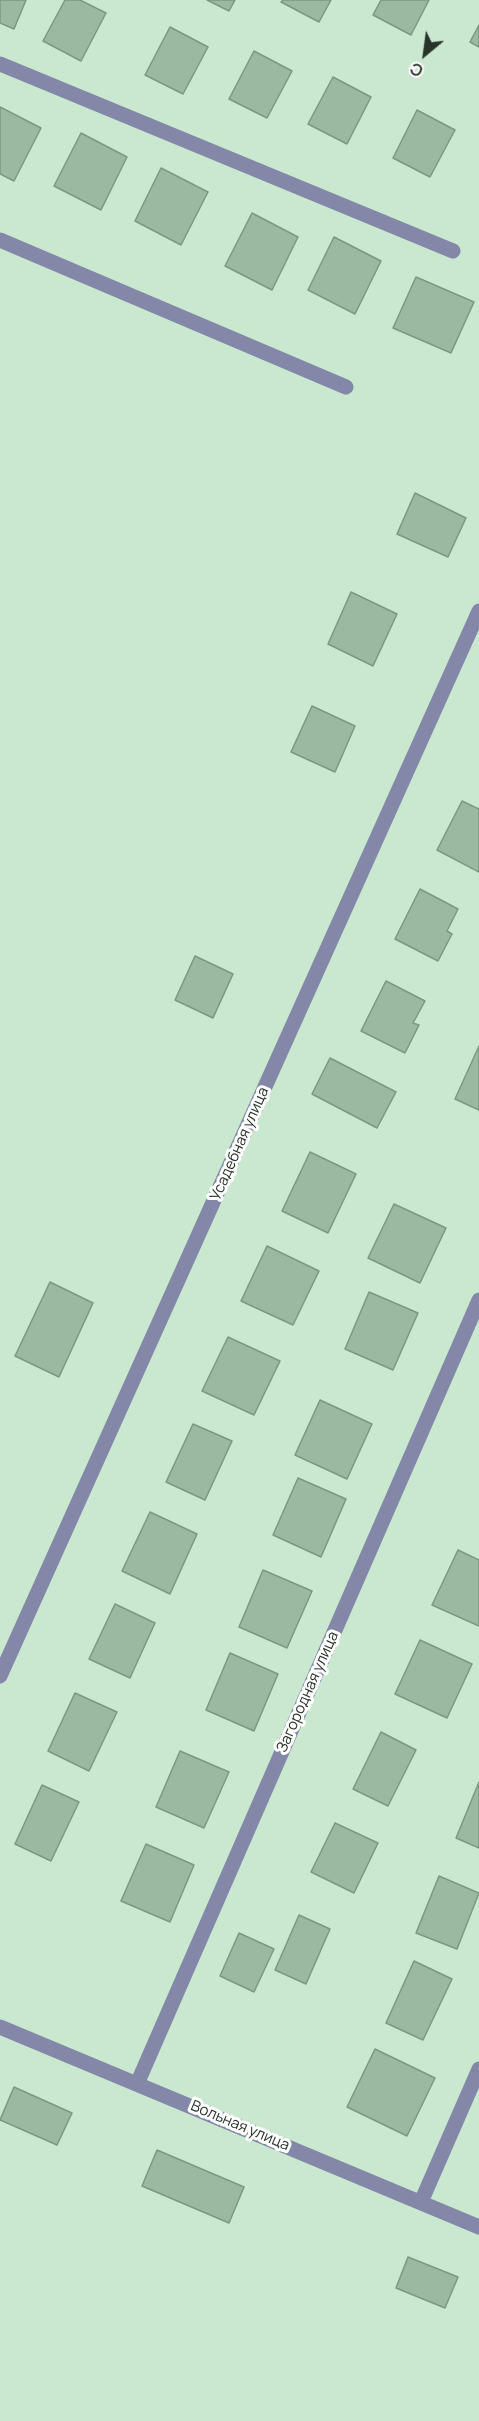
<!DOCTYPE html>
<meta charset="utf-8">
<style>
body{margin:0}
#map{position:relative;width:479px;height:2421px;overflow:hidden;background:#cae8cf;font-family:Manrope,sans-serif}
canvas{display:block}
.north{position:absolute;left:395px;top:24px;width:60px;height:60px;-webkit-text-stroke:4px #fff;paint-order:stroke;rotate:209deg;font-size:16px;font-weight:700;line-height:24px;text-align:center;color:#28332a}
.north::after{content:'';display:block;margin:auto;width:21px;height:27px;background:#28332a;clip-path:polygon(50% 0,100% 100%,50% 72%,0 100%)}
</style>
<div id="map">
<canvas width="479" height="2421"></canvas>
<div class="north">С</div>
</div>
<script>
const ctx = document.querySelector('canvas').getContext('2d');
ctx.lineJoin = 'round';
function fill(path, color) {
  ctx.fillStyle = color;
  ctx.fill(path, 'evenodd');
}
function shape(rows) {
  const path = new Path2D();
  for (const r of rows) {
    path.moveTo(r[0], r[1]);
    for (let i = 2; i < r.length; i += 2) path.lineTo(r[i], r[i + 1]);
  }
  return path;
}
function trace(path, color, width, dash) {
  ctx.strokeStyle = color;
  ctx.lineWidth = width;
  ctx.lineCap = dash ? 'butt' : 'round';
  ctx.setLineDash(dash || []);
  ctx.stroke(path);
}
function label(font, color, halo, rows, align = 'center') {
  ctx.font = font + ' Manrope,sans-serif';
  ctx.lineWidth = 6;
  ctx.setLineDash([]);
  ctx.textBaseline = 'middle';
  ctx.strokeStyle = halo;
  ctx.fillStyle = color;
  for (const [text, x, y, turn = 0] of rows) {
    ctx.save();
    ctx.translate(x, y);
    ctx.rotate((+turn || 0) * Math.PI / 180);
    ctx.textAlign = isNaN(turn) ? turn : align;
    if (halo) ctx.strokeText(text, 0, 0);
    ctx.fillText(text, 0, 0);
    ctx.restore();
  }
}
const building = shape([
 [0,0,26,0,14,29,0,23,0,0],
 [65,0,80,0,106,13,81,61,43,41,65,0],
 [207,0,235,0,229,11,207,0],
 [283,0,331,0,319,22,281,2,283,0],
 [381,0,429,0,411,35,373,15,381,0],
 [479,25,479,47,470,42,479,25],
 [170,27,208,47,183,94,145,75,170,27],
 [254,51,292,71,267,118,229,99,254,51],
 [333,77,371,97,347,144,308,124,333,77],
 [0,107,41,128,14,181,0,174,0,107],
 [417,110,455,130,430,177,393,158,417,110],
 [81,133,127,157,101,210,54,186,81,133],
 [161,168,208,192,181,245,135,221,161,168],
 [252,213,298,237,272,290,225,266,252,213],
 [334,237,381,261,355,314,308,290,334,237],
 [416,277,474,302,451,353,393,328,416,277],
 [415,493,466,518,448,557,397,534,415,493],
 [351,592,397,614,373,666,328,644,351,592],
 [312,706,355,726,335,772,291,752,312,706],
 [462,801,479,809,479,872,437,850,462,801],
 [420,889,458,909,447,931,452,934,438,961,395,939,420,889],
 [195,956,233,974,213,1018,175,1000,195,956],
 [386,981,425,1001,413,1023,419,1025,405,1053,361,1031,386,981],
 [479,1046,479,1110,455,1099,479,1046],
 [330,1058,396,1092,377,1128,312,1094,330,1058],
 [310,1152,356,1174,328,1233,282,1211,310,1152],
 [394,1204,446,1228,420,1283,368,1258,394,1204],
 [267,1246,319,1271,293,1325,241,1301,267,1246],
 [50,1282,93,1303,59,1377,15,1356,50,1282],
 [369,1292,418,1313,393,1370,345,1349,369,1292],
 [228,1337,280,1361,254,1415,202,1391,228,1337],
 [320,1400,372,1424,347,1479,295,1455,320,1400],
 [193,1424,232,1441,205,1500,166,1482,193,1424],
 [298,1478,346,1499,321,1557,273,1535,298,1478],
 [150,1512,197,1534,170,1594,122,1571,150,1512],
 [458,1550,479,1560,479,1626,432,1605,458,1550],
 [263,1570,312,1591,287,1648,239,1627,263,1570],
 [115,1604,155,1623,130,1678,89,1659,115,1604],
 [420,1640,472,1664,447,1718,395,1694,420,1640],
 [230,1653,278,1674,254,1731,206,1710,230,1653],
 [75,1693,117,1712,89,1771,48,1751,75,1693],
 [381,1732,416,1750,388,1806,353,1789,381,1732],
 [180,1751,229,1772,204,1828,156,1807,180,1751],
 [479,1782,479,1848,456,1838,479,1782],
 [42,1785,79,1802,51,1861,15,1844,42,1785],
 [335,1823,378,1843,354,1893,311,1872,335,1823],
 [146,1844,194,1865,170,1922,121,1901,146,1844],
 [439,1876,479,1893,457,1949,416,1933,439,1876],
 [299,1915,330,1929,306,1984,275,1970,299,1915],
 [239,1933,274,1949,254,1992,220,1976,239,1933],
 [414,1961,452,1979,423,2040,386,2023,414,1961],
 [375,2049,435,2078,407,2136,347,2107,375,2049],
 [14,2087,72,2113,57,2145,0,2120,14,2087],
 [157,2150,244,2187,229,2223,142,2186,157,2150],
 [408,2257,458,2277,445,2308,396,2288,408,2257]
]);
const minor = shape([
 [0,64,453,251],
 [0,240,346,387],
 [0,1676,479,611],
 [0,2027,479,2227],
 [137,2084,479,1300],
 [421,2202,479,2069]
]);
const streetNames = [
 ["Усадебная улица",240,1144,-66],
 ["Загородная улица",308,1692,-66],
 ["Вольная улица",240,2126,23]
];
fill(building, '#9bb8a0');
trace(building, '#7c9881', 1.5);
trace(minor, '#8388a8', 15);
label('15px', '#28332a', '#fff', streetNames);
</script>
